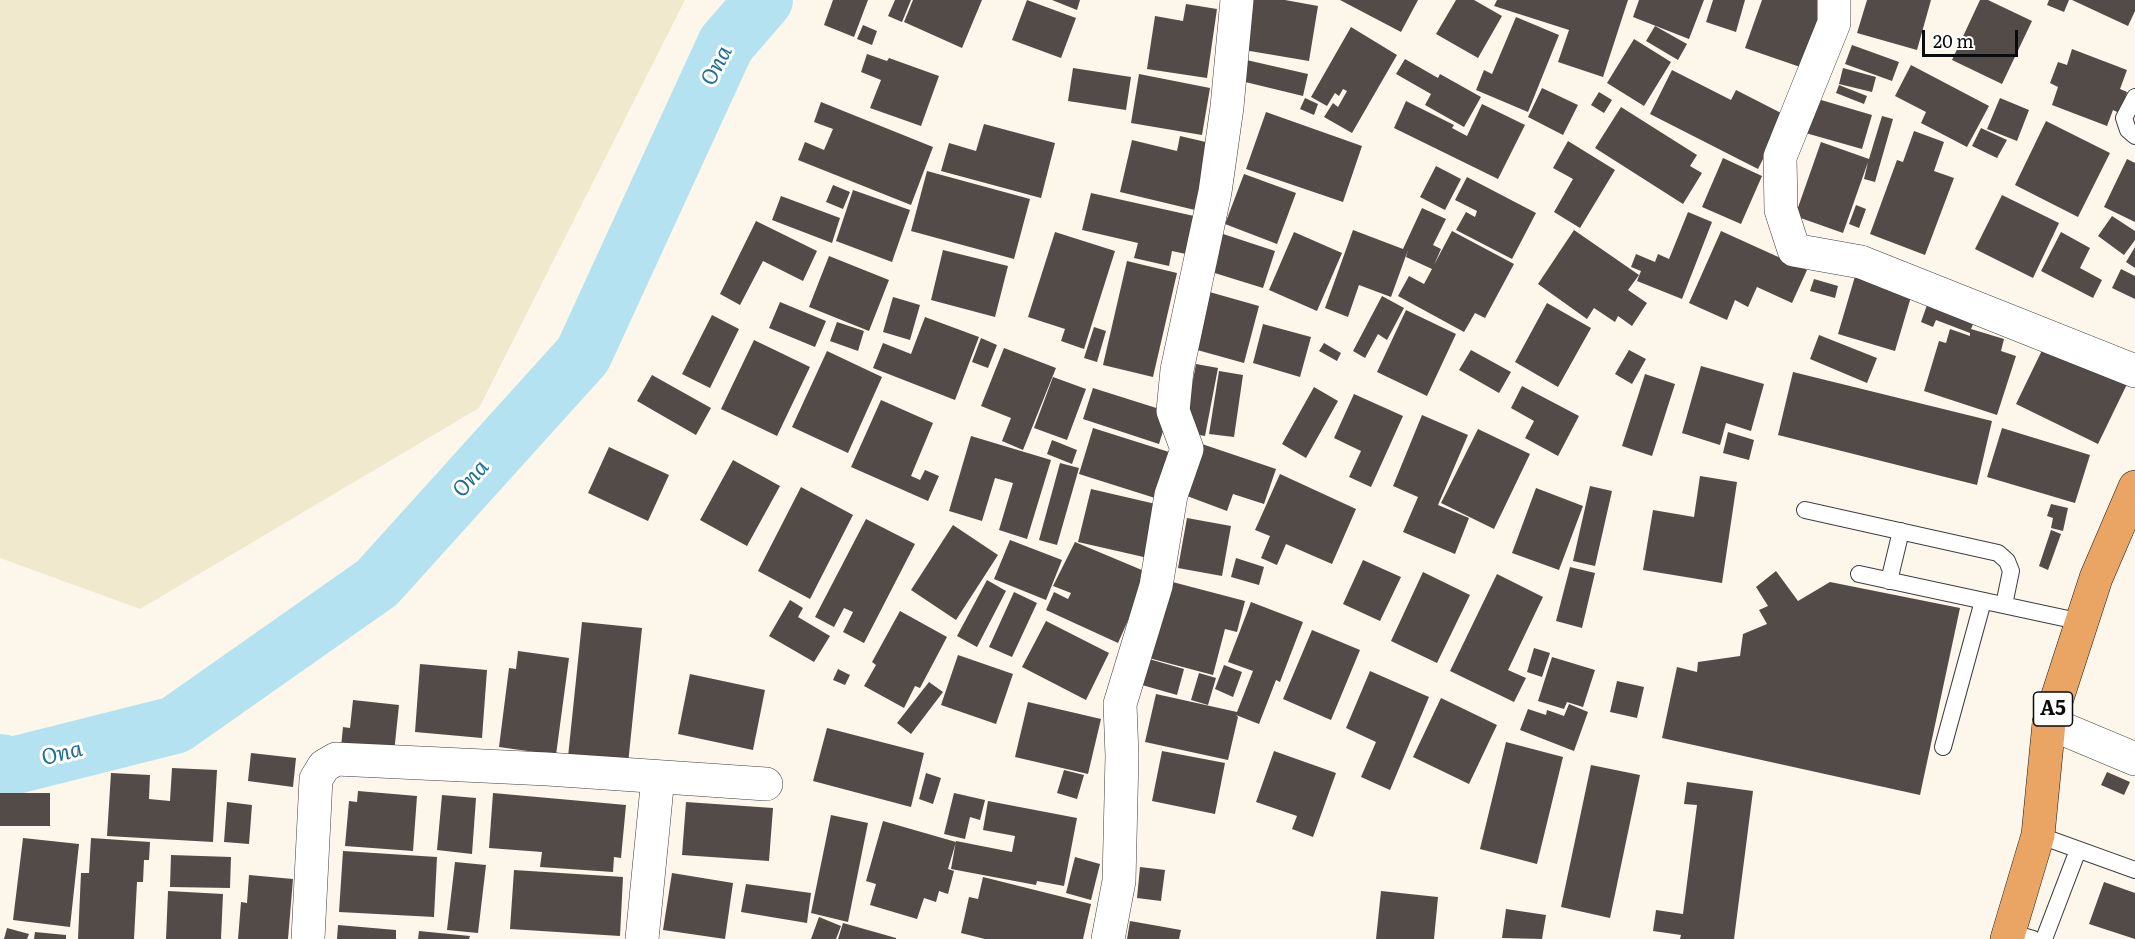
<!DOCTYPE html>
<style>
body{margin:0}
#map{position:relative;width:2135px;height:939px;overflow:hidden;background:#fdf7eb;font-family:Literata,serif}
canvas{display:block}
.scale{position:absolute;left:1922px;top:30px;width:96px;height:27px;box-sizing:border-box;border:3px solid #0b0b0b;border-top:0;padding-left:8px;font-size:18px;line-height:21px;white-space:nowrap;color:#0b0b0b;-webkit-text-stroke:4px #fff;paint-order:stroke}
</style>
<div id="map">
<canvas width="2135" height="939"></canvas>
<div class="scale">20 m</div>
</div>
<script>
const ctx = document.querySelector('canvas').getContext('2d');
ctx.lineJoin = 'round';
function fill(path, color) {
  ctx.fillStyle = color;
  ctx.fill(path, 'evenodd');
}
function shape(rows) {
  const path = new Path2D();
  for (const r of rows) {
    path.moveTo(r[0], r[1]);
    for (let i = 2; i < r.length; i += 2) path.lineTo(r[i], r[i + 1]);
  }
  return path;
}
function trace(path, color, width, dash) {
  ctx.strokeStyle = color;
  ctx.lineWidth = width;
  ctx.lineCap = dash ? 'butt' : 'round';
  ctx.setLineDash(dash || []);
  ctx.stroke(path);
}
function label(font, color, halo, rows, align = 'center') {
  ctx.font = font + ' Literata,serif';
  ctx.lineWidth = 6;
  ctx.setLineDash([]);
  ctx.textBaseline = 'middle';
  ctx.strokeStyle = halo;
  ctx.fillStyle = color;
  for (const [text, x, y, turn = 0] of rows) {
    ctx.save();
    ctx.translate(x, y);
    ctx.rotate((+turn || 0) * Math.PI / 180);
    ctx.textAlign = isNaN(turn) ? turn : align;
    if (halo) ctx.strokeText(text, 0, 0);
    ctx.fillText(text, 0, 0);
    ctx.restore();
  }
}
const farmland = shape([
 [0,0,685,0,479,408,140,609,0,558]
]);
const river = shape([
 [0,763,12,766,175,725,377,583,583,355,726,44,764,0]
]);
const building = shape([
 [833,0,868,0,854,37,824,25],
 [895,0,911,0,902,22,888,16],
 [913,0,982,0,962,48,904,22],
 [1027,0,1076,18,1061,58,1012,40],
 [1052,0,1080,0,1077,10],
 [1252,0,1285,0,1318,6,1309,61,1244,50],
 [1340,0,1418,0,1401,32],
 [1456,0,1474,0,1502,16,1478,58,1436,34],
 [1497,0,1628,0,1603,77,1558,62,1569,30,1494,6],
 [1639,0,1704,0,1689,39,1633,17],
 [1713,0,1745,0,1736,32,1706,22],
 [1762,0,1826,0,1806,69,1745,48],
 [1867,0,1931,0,1917,50,1857,33],
 [1980,0,1988,0,2032,21,2002,84,1952,60],
 [2049,0,2069,0,2064,12,2047,5],
 [2072,0,2135,0,2135,11,2128,26],
 [1186,4,1217,9,1207,78,1147,69,1155,16,1183,21],
 [1516,17,1559,35,1528,112,1476,90,1484,70,1492,74],
 [863,25,877,31,872,45,857,39],
 [1655,26,1687,44,1678,60,1646,41],
 [1351,27,1397,55,1352,133,1324,117,1333,103,1338,107,1347,91,1343,89,1339,96,1335,93,1327,106,1311,97],
 [1634,39,1671,62,1644,106,1607,83],
 [1852,45,1899,62,1892,81,1845,64],
 [2072,49,2127,70,2120,89,2127,92,2119,113,2113,110,2107,126,2052,105,2058,87,2050,83,2058,62,2067,65],
 [867,54,887,61,889,58,939,76,921,126,870,108,881,80,861,72],
 [1242,59,1308,74,1303,96,1237,80],
 [1405,59,1438,78,1440,74,1481,97,1464,127,1425,105,1431,94,1396,74],
 [1911,65,1989,106,1967,147,1921,123,1926,112,1895,96],
 [1073,68,1131,77,1126,110,1068,101],
 [1843,68,1876,77,1872,92,1839,84],
 [1672,70,1731,100,1736,90,1785,115,1758,169,1650,114],
 [1139,74,1210,88,1202,135,1131,123],
 [1839,85,1867,96,1864,104,1836,93],
 [1542,88,1578,105,1563,135,1528,117],
 [1599,92,1612,100,1604,113,1591,105],
 [1811,97,1872,115,1862,149,1802,132],
 [1305,98,1318,104,1314,115,1300,109],
 [2000,98,2029,110,2017,141,1987,129],
 [1406,101,1454,125,1452,128,1467,136,1482,104,1525,125,1498,179,1394,128],
 [821,102,933,147,911,205,798,160,805,142,824,150,833,129,814,122],
 [1621,107,1697,155,1690,166,1702,173,1683,204,1595,148],
 [1266,112,1362,146,1343,202,1246,169],
 [1882,116,1893,119,1875,182,1864,179,1868,162,1843,233,1795,216,1821,142,1869,159],
 [2046,121,2110,153,2078,217,2015,185],
 [984,124,1055,143,1041,198,941,171,949,143,976,151],
 [1981,128,2007,140,1997,158,1972,146],
 [1914,131,1944,142,1934,171,1954,178,1925,255,1870,234,1897,160,1903,162],
 [1180,136,1210,143,1195,210,1120,192,1132,140,1177,151],
 [1568,141,1615,170,1580,228,1554,212,1573,179,1553,168],
 [1723,158,1762,176,1741,224,1702,207],
 [2127,159,2135,163,2135,222,2104,207],
 [1436,166,1461,179,1445,210,1420,197],
 [927,171,1030,199,1014,259,911,231],
 [1244,174,1296,193,1277,244,1225,224],
 [1467,177,1536,213,1512,259,1456,230,1466,212,1475,217,1477,211,1455,200],
 [833,185,850,192,843,209,826,202],
 [853,190,910,210,892,262,836,241],
 [1091,193,1194,216,1186,254,1172,251,1169,266,1134,258,1138,243,1082,230],
 [2002,195,2059,223,2033,278,1975,249],
 [781,196,840,218,832,243,772,220],
 [1856,205,1866,209,1859,228,1849,224],
 [1422,208,1446,219,1433,245,1441,249,1434,265,1452,231,1514,264,1485,318,1475,313,1464,332,1398,296,1409,276,1424,284,1432,269,1406,257,1408,250,1391,297,1359,285,1348,317,1325,308,1353,230,1403,249],
 [1688,212,1712,222,1682,299,1637,281,1641,271,1631,267,1636,254,1655,262,1658,254,1669,259],
 [2112,216,2135,231,2135,240,2124,255,2098,236],
 [756,221,817,251,803,281,763,261,740,305,720,294],
 [1574,230,1639,275,1628,290,1647,303,1632,326,1618,316,1615,322,1594,308,1587,319,1538,284],
 [1721,231,1807,270,1792,303,1757,287,1748,307,1735,300,1727,320,1689,303],
 [1055,232,1115,251,1084,349,1061,341,1065,329,1028,317],
 [1217,232,1275,251,1263,288,1205,270],
 [1294,232,1342,253,1317,311,1269,290],
 [2061,232,2090,248,2080,268,2102,280,2093,298,2041,271],
 [2135,247,2135,268,2126,262],
 [943,250,1008,266,995,317,931,300],
 [829,256,889,280,869,331,809,307],
 [1127,261,1177,273,1153,377,1103,365],
 [2121,269,2135,276,2135,299,2112,288],
 [1856,273,1913,290,1895,351,1838,334],
 [1814,279,1838,286,1835,298,1810,291],
 [1206,291,1259,306,1244,363,1190,348],
 [1382,296,1404,308,1387,340,1378,334,1365,358,1353,351],
 [893,297,920,305,910,340,883,332],
 [780,302,826,321,815,347,769,328],
 [1547,303,1591,328,1558,387,1515,362],
 [1927,305,1974,322,1971,329,2004,339,2001,351,2016,356,1997,415,1924,391,1939,341,1946,343,1950,329,1970,336,1970,333,1936,320,1933,327,1921,322],
 [1406,310,1456,334,1427,396,1377,372],
 [712,315,739,329,710,388,682,374],
 [925,317,979,337,955,400,873,368,883,343,911,354],
 [837,322,864,331,858,351,830,341],
 [1263,324,1311,337,1300,377,1253,363],
 [1094,327,1106,331,1097,362,1084,358],
 [1819,335,1877,358,1867,383,1810,359],
 [981,338,997,345,988,368,972,362],
 [754,340,810,367,777,436,721,409],
 [2047,340,2129,380,2098,444,2016,404],
 [1324,343,1341,353,1337,361,1319,351],
 [1004,348,1056,368,1023,450,1002,441,1011,418,981,406],
 [1471,350,1511,372,1499,393,1459,370],
 [1629,350,1646,359,1632,384,1615,374],
 [827,351,882,377,848,453,792,427],
 [1196,364,1218,368,1205,436,1183,432],
 [1701,366,1764,384,1751,431,1726,423,1720,445,1682,433],
 [1219,371,1243,375,1234,437,1209,434],
 [1793,372,1992,421,1977,485,1778,435],
 [1645,374,1675,384,1652,456,1622,446],
 [652,375,711,408,696,435,637,401],
 [1053,377,1086,389,1067,440,1034,428],
 [1522,386,1579,416,1558,456,1525,438,1534,421,1511,408],
 [1314,387,1338,401,1306,458,1282,444],
 [1093,388,1169,412,1159,444,1083,419],
 [1354,394,1403,416,1371,487,1349,477,1361,451,1334,438],
 [881,400,933,423,911,476,920,480,925,470,939,476,928,501,851,467],
 [1422,415,1468,435,1438,505,1469,518,1455,554,1403,532,1418,497,1393,486],
 [1093,428,1169,452,1155,498,1079,474],
 [2002,428,2090,455,2075,503,1987,477],
 [1478,429,1530,454,1494,529,1441,503],
 [1728,432,1754,440,1749,460,1723,453],
 [971,436,1051,460,1027,539,999,530,1013,483,995,478,982,521,949,511],
 [1052,440,1077,450,1072,464,1047,454],
 [1196,442,1276,469,1264,504,1233,494,1227,511,1179,493],
 [609,447,669,475,648,521,588,493],
 [733,460,780,486,747,546,700,520],
 [1060,463,1079,468,1057,545,1039,540],
 [1280,474,1356,509,1332,564,1286,544,1277,565,1261,558,1270,536,1255,530],
 [1700,476,1737,482,1722,583,1643,570,1653,510,1694,517],
 [1590,486,1612,491,1595,566,1573,561],
 [801,487,853,515,810,599,758,571],
 [1536,488,1583,506,1559,570,1512,553],
 [1091,489,1160,505,1148,558,1078,542],
 [2051,504,2068,508,2063,531,2051,528,2053,518,2047,516],
 [1187,518,1231,526,1222,576,1178,568],
 [866,519,915,544,864,643,843,632,853,612,844,608,834,627,815,617],
 [953,525,998,555,956,620,911,590],
 [2051,530,2061,534,2048,570,2039,566],
 [1010,540,1062,560,1046,600,994,579],
 [1075,542,1149,573,1118,643,1046,610,1054,592,1068,599,1071,593,1053,586],
 [1236,558,1264,567,1259,585,1231,577],
 [1363,560,1401,577,1380,621,1343,604],
 [1570,567,1595,573,1582,628,1556,621],
 [1776,571,1798,601,1830,582,1960,608,1920,795,1662,738,1677,667,1697,672,1698,662,1740,656,1743,634,1767,624,1759,610,1768,606,1756,587],
 [1423,572,1470,595,1437,663,1391,641],
 [1497,574,1543,597,1508,670,1526,678,1514,702,1450,671],
 [987,580,1006,591,977,647,957,636],
 [1165,580,1245,601,1237,632,1225,629,1213,675,1145,657],
 [1014,592,1037,603,1012,657,989,647],
 [790,600,803,608,798,617,830,636,814,662,769,636],
 [1251,602,1303,622,1280,682,1276,680,1259,724,1236,715,1238,717,1228,760,1145,742,1156,694,1237,712,1253,671,1228,662],
 [900,611,947,637,920,688,915,686,904,708,864,686,876,665,872,662],
 [1046,621,1109,653,1086,700,1022,667],
 [582,622,642,628,628,764,568,757],
 [1312,630,1360,650,1331,720,1283,699],
 [1534,648,1550,653,1542,677,1527,672],
 [518,651,569,658,556,755,499,747,509,668,516,669],
 [958,655,1013,674,996,724,941,705],
 [1552,657,1595,670,1583,707,1567,702,1564,709,1538,701],
 [1149,659,1184,669,1177,695,1142,685],
 [420,664,487,670,482,738,415,732],
 [1224,665,1242,672,1233,697,1215,689],
 [838,669,850,675,845,685,833,680],
 [1370,671,1429,697,1390,790,1361,777,1376,742,1346,728],
 [1199,673,1216,678,1208,705,1191,700],
 [690,674,765,690,753,750,678,734],
 [1617,681,1644,687,1637,718,1610,712],
 [929,682,943,692,911,734,897,723],
 [1441,698,1497,725,1469,784,1413,757],
 [353,700,399,705,394,753,341,747,343,727,350,728],
 [1028,702,1101,719,1088,774,1015,757],
 [1569,704,1588,712,1574,751,1520,730,1528,709,1546,715,1547,710,1564,716],
 [827,728,924,753,911,807,813,781],
 [1506,742,1563,757,1537,864,1480,849],
 [1162,751,1225,763,1215,814,1152,801],
 [1274,751,1336,773,1313,837,1292,829,1297,816,1256,802],
 [251,753,296,758,293,787,248,781],
 [1591,765,1640,775,1610,918,1561,907],
 [172,768,217,770,213,842,107,836,111,773,150,775,149,799,170,801],
 [1064,770,1084,775,1077,799,1057,793],
 [2107,772,2130,782,2124,795,2101,785],
 [926,773,941,778,933,804,919,799],
 [1687,782,1753,791,1734,939,1680,939,1681,935,1653,931,1656,910,1683,914,1697,805,1684,804],
 [358,791,417,796,413,851,345,846,349,801,357,802],
 [0,793,50,793,50,826,0,826],
 [493,793,626,805,621,858,614,857,613,872,540,867,542,852,489,848],
 [954,793,985,800,980,820,970,817,965,839,944,834],
 [442,795,476,798,472,854,437,850],
 [988,801,1077,818,1064,886,1037,881,1036,885,951,869,956,841,1012,852,1015,836,983,830],
 [227,802,252,805,249,844,224,842],
 [686,802,773,808,769,861,682,855],
 [831,815,868,823,848,922,811,913],
 [883,821,956,842,948,869,954,871,948,894,939,891,936,902,924,898,917,919,870,905,876,884,866,881],
 [23,838,79,844,70,927,13,920],
 [91,838,150,842,149,860,144,860,143,882,137,882,134,939,78,939,81,873,89,873],
 [343,851,437,857,434,917,339,912],
 [171,855,231,857,230,888,170,887],
 [1075,857,1100,864,1091,900,1066,893],
 [455,862,486,865,478,933,447,930],
 [1140,867,1165,870,1161,901,1137,898],
 [514,870,623,877,620,936,510,929],
 [672,873,733,883,725,939,663,930],
 [249,875,293,879,288,939,238,939,241,902,247,903],
 [983,877,1091,904,1083,939,985,939,961,933,969,897,978,899],
 [2104,882,2135,893,2135,939,2089,924],
 [746,884,811,893,807,923,741,912],
 [168,891,223,894,221,939,166,939],
 [1381,891,1438,897,1434,939,1376,939],
 [1506,909,1546,915,1542,939,1502,938],
 [819,917,841,926,836,939,811,939],
 [1130,921,1181,930,1179,939,1127,939],
 [843,923,896,938,896,939,838,939],
 [338,925,396,930,396,939,337,939],
 [7,928,29,934,27,939,4,939],
 [419,931,470,936,469,939,418,939],
 [35,932,66,935,66,939,34,939]
]);
const service = shape([
 [2135,97,2124,118,2128,130,2135,136],
 [1805,510,1998,553,2007,561,2011,571,2004,605],
 [1859,574,2082,622],
 [1889,581,1901,531],
 [1943,747,1983,601],
 [2038,835,2135,870],
 [2008,932,2033,939],
 [2044,939,2078,850]
]);
const minor = shape([
 [1834,0,1834,23,1780,157,1781,210,1794,250,1861,262,2135,371],
 [2049,723,2135,759],
 [308,939,316,779,324,766,336,759,547,769,766,784],
 [642,939,658,777],
 [1108,939,1119,881,1122,756,1120,704,1156,586,1171,495,1187,449,1173,411,1177,370,1215,192,1227,107,1237,0]
]);
const trunk = shape([
 [2007,939,2038,835,2049,723,2096,578,2135,487]
]);
const shields = [
 [2053,709,39]
];
const shieldNames = [
 ["A5",2053,709]
];
const waterNames = [
 ["Ona",717,66,-63],
 ["Ona",471,479,-48],
 ["Ona",62,754,-14]
];
fill(farmland, '#f1e9cd');
trace(river, '#b4e2f0', 58);
fill(building, '#534b48');
trace(service, '#3e3e3e', 18);
trace(minor, '#3e3e3e', 34);
trace(trunk, '#1c1c1c', 34);
trace(service, '#fff', 16);
trace(minor, '#fff', 33);
trace(trunk, '#eaa464', 33);
for (const [x, y, w] of shields) {
  const box = new Path2D();
  box.roundRect(x - w / 2, y - 17, w, 34, 4.5);
  ctx.fillStyle = '#fff';
  ctx.fill(box);
  trace(box, '#0b0b0b', 1.5);
}
label('bold 20px', '#0b0b0b', null, shieldNames);
label('italic 22px', '#206f91', '#fff', waterNames);
</script>
